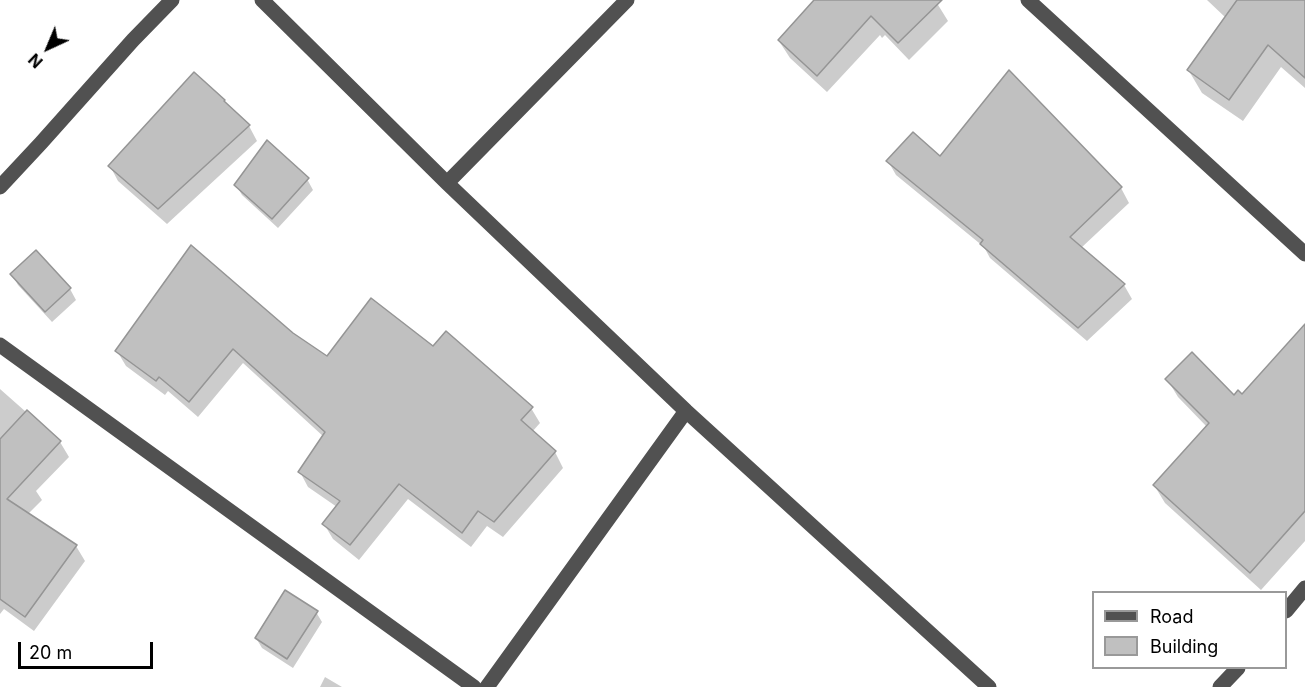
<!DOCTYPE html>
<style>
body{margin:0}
#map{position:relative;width:1305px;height:687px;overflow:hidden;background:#fff;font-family:Inter,sans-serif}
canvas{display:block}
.legend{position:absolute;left:1092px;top:591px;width:195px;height:78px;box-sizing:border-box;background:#fff;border:2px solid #999;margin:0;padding:8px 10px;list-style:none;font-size:18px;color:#000}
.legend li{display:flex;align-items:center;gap:12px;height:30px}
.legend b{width:30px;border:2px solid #999}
.north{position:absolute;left:18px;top:18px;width:60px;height:60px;-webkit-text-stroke:4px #fff;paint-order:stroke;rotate:224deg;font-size:16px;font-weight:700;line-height:24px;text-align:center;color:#000}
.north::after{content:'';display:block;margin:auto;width:21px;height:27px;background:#000;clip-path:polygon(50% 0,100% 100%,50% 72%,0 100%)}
.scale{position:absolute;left:18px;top:642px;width:135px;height:27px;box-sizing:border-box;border:3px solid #000;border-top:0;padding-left:8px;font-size:18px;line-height:21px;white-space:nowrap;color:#000;-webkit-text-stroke:4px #fff;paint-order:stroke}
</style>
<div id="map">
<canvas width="1305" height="687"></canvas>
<ul class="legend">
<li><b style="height:8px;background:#515151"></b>Road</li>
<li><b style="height:16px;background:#c0c0c0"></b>Building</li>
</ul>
<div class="north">N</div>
<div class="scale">20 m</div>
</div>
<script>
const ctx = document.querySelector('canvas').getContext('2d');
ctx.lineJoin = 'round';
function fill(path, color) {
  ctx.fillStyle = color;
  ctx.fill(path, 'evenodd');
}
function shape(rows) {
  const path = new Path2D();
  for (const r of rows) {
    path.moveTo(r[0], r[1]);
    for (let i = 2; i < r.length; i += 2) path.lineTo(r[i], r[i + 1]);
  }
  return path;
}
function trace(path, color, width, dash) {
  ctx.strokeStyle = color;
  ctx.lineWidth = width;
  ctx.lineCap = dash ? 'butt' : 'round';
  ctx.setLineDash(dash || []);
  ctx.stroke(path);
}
const shadow = shape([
 [816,0,935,0,948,21,909,60,885,35,882,38,880,35,827,92,790,58,779,41],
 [1207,0,1305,0,1305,88,1281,67,1243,121,1202,93,1189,71,1226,18],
 [1009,72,1121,188,1129,203,1081,248,1124,285,1132,299,1087,341,990,258,984,247,896,175,888,161,940,158],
 [224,101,227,106,249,126,257,141,167,224,118,181,110,166],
 [307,179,313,190,278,228,242,195,236,185],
 [36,252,70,289,76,300,52,322,18,285,12,274],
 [1305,326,1305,541,1261,590,1165,503,1154,485,1207,427,1178,397,1167,379,1234,397,1242,396],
 [292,334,327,358,433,348,531,408,540,423,532,432,555,452,563,468,503,537,487,526,471,547,408,499,359,560,333,539,324,524,337,507,308,487,300,472,324,437,243,363,198,417,168,391,165,395,126,366,117,351],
 [0,389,60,442,69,457,36,491,42,500,28,514,76,546,85,561,34,631,4,609,0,614],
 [316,612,322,622,293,668,262,648,256,638],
 [325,677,342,687,320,687]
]);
const building = shape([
 [814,0,942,0,898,43,871,16,817,76,778,40,814,0],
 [1237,0,1305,0,1305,78,1268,45,1229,100,1187,70,1237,0],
 [1009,70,1122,187,1070,237,1125,284,1078,328,980,244,983,240,886,161,913,132,940,156,1009,70],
 [194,72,225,100,224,101,250,125,158,209,108,166,194,72],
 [267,140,309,178,272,219,234,185,267,140],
 [191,245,293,333,327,356,371,298,433,346,446,331,533,407,521,420,556,451,494,522,478,511,462,533,399,484,350,545,322,524,340,501,298,472,325,432,233,349,189,402,159,377,156,381,115,351,191,245],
 [36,250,71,288,45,312,10,274,36,250],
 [1305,324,1305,511,1250,573,1153,485,1209,423,1165,379,1192,352,1234,395,1238,390,1242,394,1305,324],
 [27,410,61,441,7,499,77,545,25,617,0,599,0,439,27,410],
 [285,590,318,611,287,659,255,638,285,590]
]);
const minor = shape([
 [262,0,447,183,686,411,989,687],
 [1028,0,1305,254],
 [447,183,627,0],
 [0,187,41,143,133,40,172,0],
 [0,345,474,687],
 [1286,611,1305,588],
 [487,687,686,411],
 [1220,687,1238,668]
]);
fill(shadow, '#0003');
fill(building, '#c0c0c0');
trace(building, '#959595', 1.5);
trace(minor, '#515151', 15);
</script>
